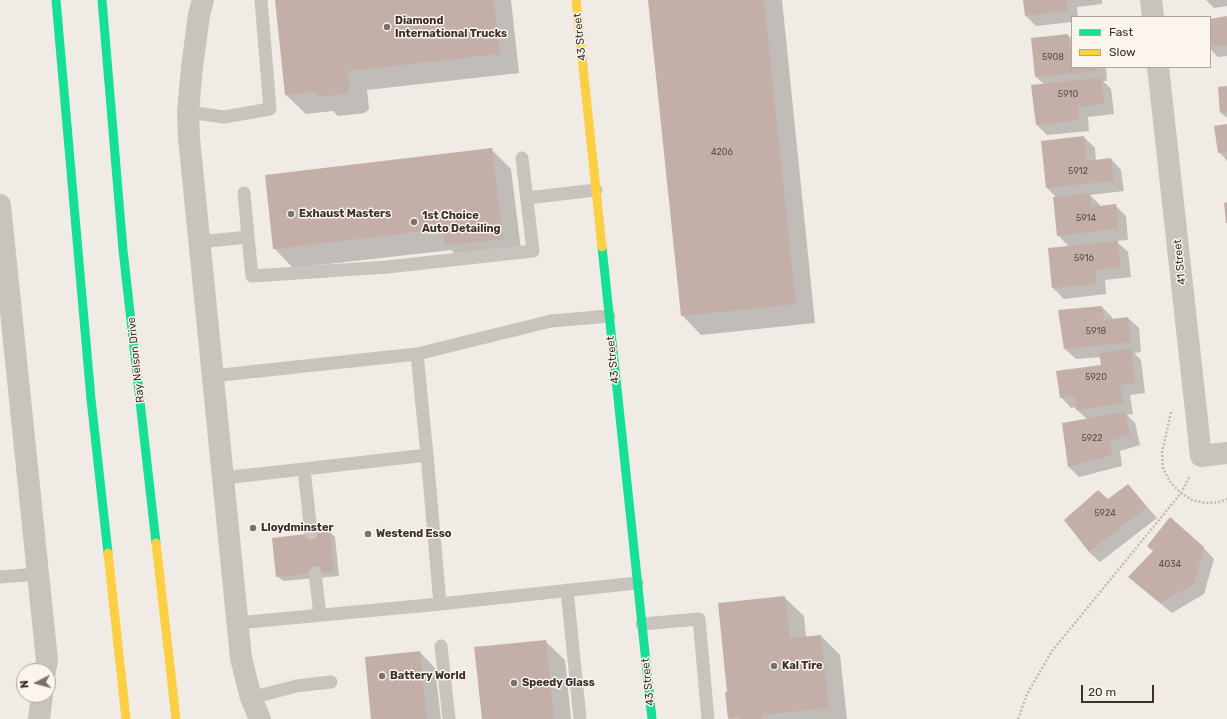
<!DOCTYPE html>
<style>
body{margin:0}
#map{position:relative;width:1227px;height:719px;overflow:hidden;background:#f0ebe5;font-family:Rubik,sans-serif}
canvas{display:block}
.legend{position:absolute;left:1071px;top:16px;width:140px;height:52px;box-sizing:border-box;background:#fbf5ee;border:1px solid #aea6a0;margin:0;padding:5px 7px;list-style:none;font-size:12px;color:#3b302b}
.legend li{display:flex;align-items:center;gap:8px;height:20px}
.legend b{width:20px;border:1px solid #aea6a0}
.north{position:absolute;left:16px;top:663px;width:40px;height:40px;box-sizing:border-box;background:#fbf5ee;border:1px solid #aea6a0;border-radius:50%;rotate:264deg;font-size:11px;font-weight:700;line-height:16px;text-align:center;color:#3b302b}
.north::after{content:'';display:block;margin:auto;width:14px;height:18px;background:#7a716c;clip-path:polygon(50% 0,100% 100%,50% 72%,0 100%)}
.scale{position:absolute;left:1081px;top:685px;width:73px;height:18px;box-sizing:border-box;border:2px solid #3b302b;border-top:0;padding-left:5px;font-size:12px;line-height:14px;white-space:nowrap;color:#3b302b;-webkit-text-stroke:3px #fbf5ee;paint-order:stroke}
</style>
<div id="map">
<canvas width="1227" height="719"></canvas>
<ul class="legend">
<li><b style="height:5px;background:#16e098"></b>Fast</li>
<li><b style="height:5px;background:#ffcf43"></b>Slow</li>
</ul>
<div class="north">N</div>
<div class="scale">20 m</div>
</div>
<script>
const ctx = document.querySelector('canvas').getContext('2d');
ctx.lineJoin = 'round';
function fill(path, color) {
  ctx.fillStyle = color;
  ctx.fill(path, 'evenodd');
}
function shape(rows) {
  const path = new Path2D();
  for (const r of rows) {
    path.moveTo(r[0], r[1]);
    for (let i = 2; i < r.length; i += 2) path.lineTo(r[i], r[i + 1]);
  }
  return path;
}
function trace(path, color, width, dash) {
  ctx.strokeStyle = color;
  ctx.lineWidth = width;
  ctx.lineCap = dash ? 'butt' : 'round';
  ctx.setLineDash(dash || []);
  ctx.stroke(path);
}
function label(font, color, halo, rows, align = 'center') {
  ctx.font = font + ' Rubik,sans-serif';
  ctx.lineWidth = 3;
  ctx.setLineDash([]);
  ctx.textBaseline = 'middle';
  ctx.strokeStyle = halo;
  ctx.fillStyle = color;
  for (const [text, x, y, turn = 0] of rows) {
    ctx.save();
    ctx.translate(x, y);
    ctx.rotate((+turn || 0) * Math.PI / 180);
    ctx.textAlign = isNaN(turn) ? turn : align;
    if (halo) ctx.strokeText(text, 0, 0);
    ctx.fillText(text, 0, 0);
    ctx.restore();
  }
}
const shadow = shape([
 [276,0,511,0,519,73,367,90,369,109,365,113,338,116,333,111,306,114,286,95],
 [649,0,782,0,815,323,701,335,682,315],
 [1024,0,1102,0,1102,4,1077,7,1078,17,1072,17,1072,22,1036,26,1025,15],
 [1206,0,1227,0,1227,6,1214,8],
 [1227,17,1227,56,1218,57,1210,49,1210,20],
 [1068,35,1072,39,1072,67,1106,67,1107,81,1103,81,1111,89,1114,114,1088,117,1089,131,1047,135,1037,125,1045,85,1036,77],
 [1227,87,1227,118,1221,113],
 [1227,126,1227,161,1219,152],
 [1084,137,1095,148,1096,161,1111,159,1121,170,1124,191,1090,195,1100,205,1100,207,1115,205,1126,216,1128,240,1116,241,1128,252,1131,277,1105,280,1106,294,1064,299,1053,288,1049,249,1069,247,1058,235,1056,197,1047,188,1042,142],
 [492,150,511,169,522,258,465,264,451,250,293,268,274,248],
 [1102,307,1112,317,1113,320,1128,318,1139,328,1141,352,1134,353,1141,360,1145,393,1130,395,1133,414,1127,415,1135,423,1140,445,1120,451,1122,466,1079,477,1069,467,1063,424,1087,419,1077,410,1077,407,1071,408,1061,397,1102,366,1101,357,1076,359,1065,349],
 [1128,485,1157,518,1100,562,1089,552,1108,501],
 [330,532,335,537,339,576,283,581,277,576],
 [1204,548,1214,559,1204,594,1172,613,1140,587,1129,577],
 [784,597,804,616,806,637,821,636,840,655,847,719,729,719,728,718,726,693,728,693],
 [545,641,565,660,571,719,483,719],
 [420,652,435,668,441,719,372,719]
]);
const building = shape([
 [275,0,494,0,500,54,348,71,350,89,345,94,318,97,317,92,285,95],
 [648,0,764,0,796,304,681,316],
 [1023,0,1067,0,1068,11,1025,16],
 [1227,16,1227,45,1210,46,1210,19],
 [1068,34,1070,48,1072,47,1072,67,1097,67,1097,71,1035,77,1031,38],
 [1101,78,1104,104,1078,107,1079,120,1036,125,1031,85],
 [1227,86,1227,112,1220,113,1218,87],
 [1227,124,1227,152,1218,153,1214,126],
 [1084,136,1087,161,1111,158,1114,181,1046,188,1041,141],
 [492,148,503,239,445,245,443,229,273,249,265,175],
 [1090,193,1091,207,1116,204,1118,229,1057,236,1053,197],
 [1227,202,1227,223,1226,223,1224,203],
 [1118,241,1121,267,1095,270,1096,284,1052,288,1048,248],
 [1102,306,1104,320,1128,317,1131,342,1064,349,1058,310],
 [1131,348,1135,383,1120,385,1123,404,1076,410,1074,396,1060,398,1056,371,1101,365,1099,353],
 [1125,412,1130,435,1110,441,1112,455,1068,467,1062,423],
 [1128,484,1147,507,1089,552,1064,520,1098,490,1108,499],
 [1170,517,1204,547,1194,584,1161,603,1128,577,1153,551,1147,546],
 [330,531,334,571,276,577,272,538],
 [785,596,790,638,821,635,829,708,762,715,762,719,741,719,741,717,728,718,725,692,727,692,718,603],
 [546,640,554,719,482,719,474,647],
 [420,651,427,719,371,719,365,657]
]);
const path = shape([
 [1171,412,1162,452,1163,469,1171,483,1181,493,1192,500,1205,503,1220,502,1227,499],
 [1018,719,1027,694,1052,651,1181,493,1190,476]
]);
const lane = shape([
 [188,112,224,117,270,109,261,0],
 [244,193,248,237],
 [527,198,596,190],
 [199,242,248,237,252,276,387,267,533,251,522,158],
 [417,354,427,455],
 [212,376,417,354,551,321,609,316],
 [304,469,427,455,440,604],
 [223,478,304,469,311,533],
 [315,573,320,615],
 [0,577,38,574],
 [567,590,580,719],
 [237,623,440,604,637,583],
 [642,624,699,619,708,719],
 [441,646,449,719],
 [251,698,296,686,331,682]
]);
const street = shape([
 [203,0,199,15,192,67,188,112,189,138,241,658,251,698,260,719],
 [1151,0,1153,17],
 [1158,67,1201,456,1227,453],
 [0,205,38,574,47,660,45,671],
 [39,719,42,695]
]);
const fast = shape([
 [56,0,91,399,108,553],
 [102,0,123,250,156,543],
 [602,247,652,719]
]);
const slow = shape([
 [576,0,602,247],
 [156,543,176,719],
 [108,553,126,719]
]);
const markers = [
 [387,27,4,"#7a716c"],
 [291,214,4,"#7a716c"],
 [414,222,4,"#7a716c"],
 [253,528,4,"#7a716c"],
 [368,534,4,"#7a716c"],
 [774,666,4,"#7a716c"],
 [382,676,4,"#7a716c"],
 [514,683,4,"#7a716c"]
];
const numberNames = [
 ["5908",1053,57],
 ["5910",1068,94],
 ["4206",722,152],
 ["5912",1078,171],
 ["5914",1086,218],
 ["5916",1084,258],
 ["5918",1096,331],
 ["5920",1096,377],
 ["5922",1092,438],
 ["5924",1105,513],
 ["4034",1170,564]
];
const poiNames = [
 ["Diamond",395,21],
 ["International Trucks",395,34],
 ["Exhaust Masters",299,214],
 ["1st Choice",422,216],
 ["Auto Detailing",422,229],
 ["Lloydminster",261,528],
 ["Westend Esso",376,534],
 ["Kal Tire",782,666],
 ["Battery World",390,676],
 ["Speedy Glass",522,683]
];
const streetNames = [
 ["43 Street",580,37,-96],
 ["41 Street",1180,262,-96],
 ["Ray Nelson Drive",136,360,-96],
 ["43 Street",613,360,-96],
 ["43 Street",648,682,-96]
];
fill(shadow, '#0003');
fill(building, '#c3afa7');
trace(path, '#c2bbb6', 2.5, [2, 2]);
trace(lane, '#c9c3be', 13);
trace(street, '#c9c3be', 22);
trace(fast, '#16e098', 9);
trace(slow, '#ffcf43', 9);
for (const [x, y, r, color] of markers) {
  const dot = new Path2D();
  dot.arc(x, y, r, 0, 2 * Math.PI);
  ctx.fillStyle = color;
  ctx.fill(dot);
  trace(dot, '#fbf5ee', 1.5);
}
label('9px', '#5d504a', null, numberNames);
label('bold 11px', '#3b302b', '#fbf5ee', poiNames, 'left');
label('11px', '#3b302b', '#fbf5ee', streetNames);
</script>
